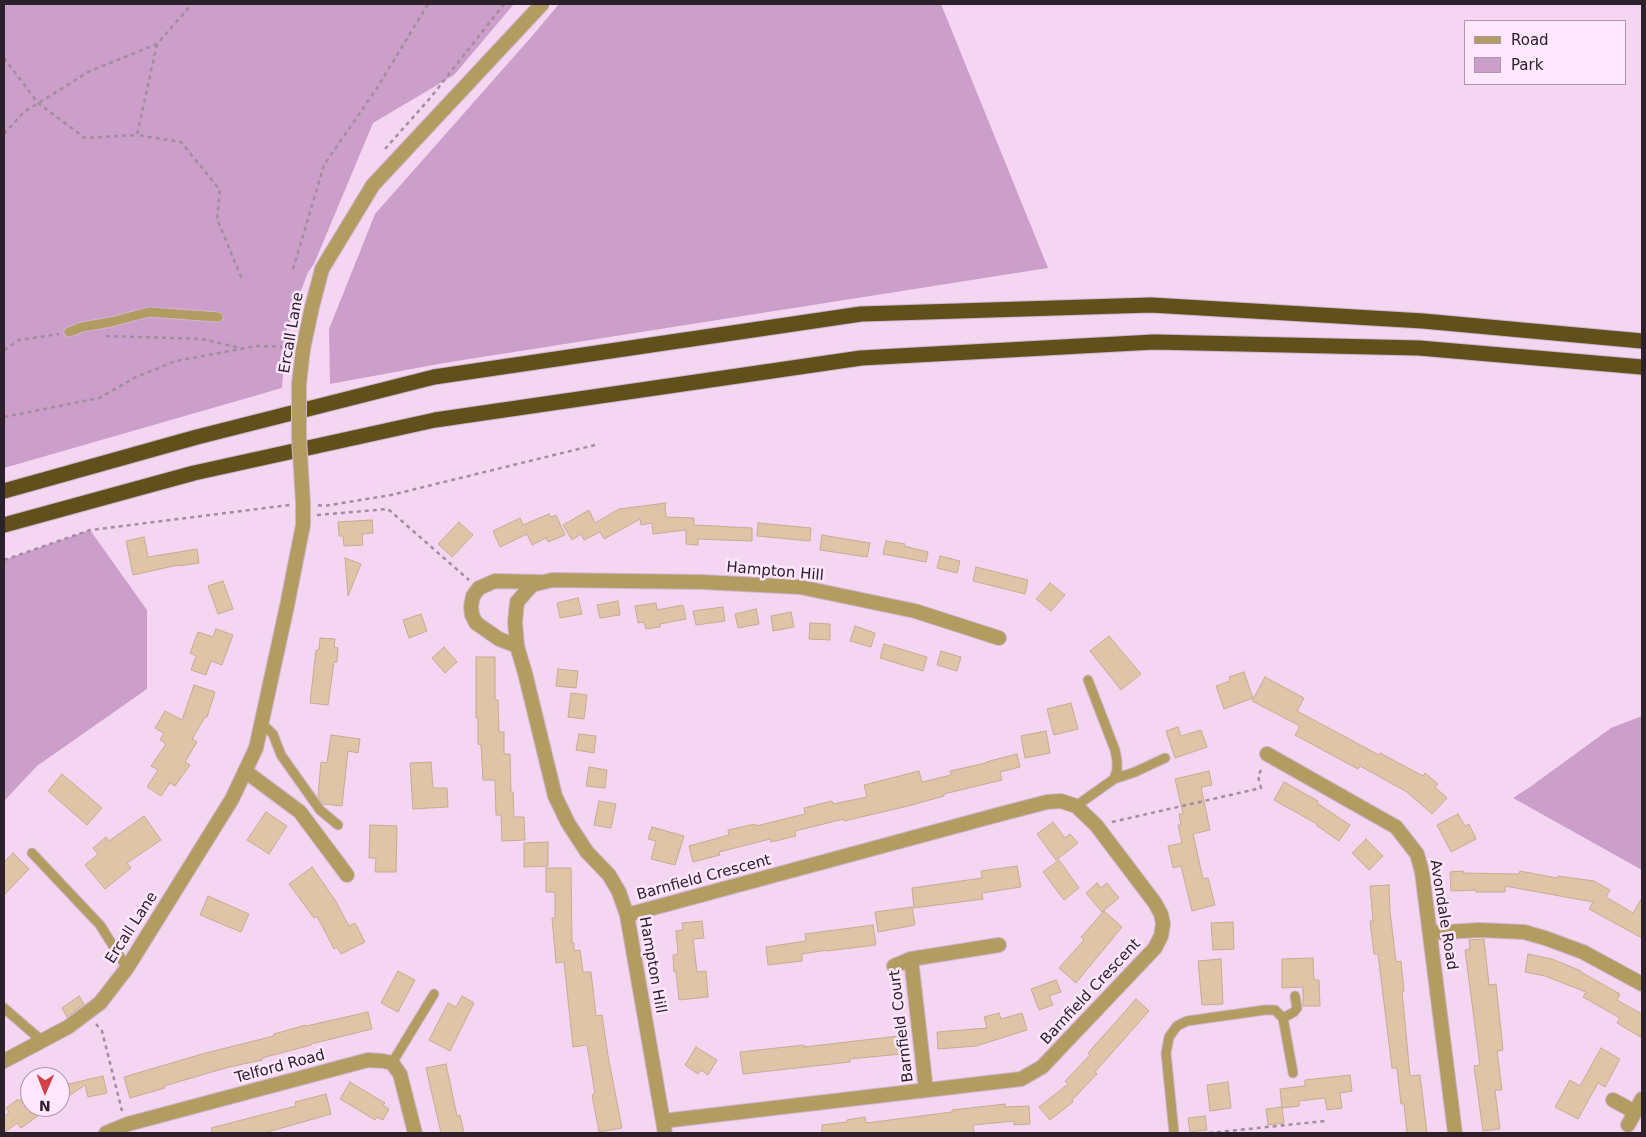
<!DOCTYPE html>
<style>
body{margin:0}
#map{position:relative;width:1646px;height:1137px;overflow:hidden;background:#f4d6f2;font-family:"DejaVu Sans",sans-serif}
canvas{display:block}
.frame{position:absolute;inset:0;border:5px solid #2c212b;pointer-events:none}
.legend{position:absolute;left:1464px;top:20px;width:162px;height:65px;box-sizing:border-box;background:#fee6fc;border:1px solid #aa97a8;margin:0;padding:6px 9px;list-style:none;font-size:15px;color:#2c212b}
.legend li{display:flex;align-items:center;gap:10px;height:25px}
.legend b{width:25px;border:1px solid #aa97a8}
.north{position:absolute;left:20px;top:1067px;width:50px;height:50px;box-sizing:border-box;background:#fee6fc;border:1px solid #aa97a8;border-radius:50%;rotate:181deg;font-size:14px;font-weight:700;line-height:20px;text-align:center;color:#2c212b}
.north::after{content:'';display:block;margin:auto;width:18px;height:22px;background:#d24249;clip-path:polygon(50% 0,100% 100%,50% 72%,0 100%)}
</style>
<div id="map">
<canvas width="1646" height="1137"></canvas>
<div class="frame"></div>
<ul class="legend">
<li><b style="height:6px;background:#b29c61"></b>Road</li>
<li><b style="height:14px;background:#cc9fca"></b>Park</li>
</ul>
<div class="north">N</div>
</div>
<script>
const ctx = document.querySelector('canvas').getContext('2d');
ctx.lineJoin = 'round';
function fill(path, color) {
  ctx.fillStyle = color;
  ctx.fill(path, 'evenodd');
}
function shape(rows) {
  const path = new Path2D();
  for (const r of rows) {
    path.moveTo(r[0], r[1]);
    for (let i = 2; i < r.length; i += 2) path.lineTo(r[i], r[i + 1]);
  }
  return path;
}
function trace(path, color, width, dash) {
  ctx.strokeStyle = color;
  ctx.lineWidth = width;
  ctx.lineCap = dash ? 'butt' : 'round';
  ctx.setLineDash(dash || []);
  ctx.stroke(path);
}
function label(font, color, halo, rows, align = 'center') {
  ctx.font = font + ' "DejaVu Sans",sans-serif';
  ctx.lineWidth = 5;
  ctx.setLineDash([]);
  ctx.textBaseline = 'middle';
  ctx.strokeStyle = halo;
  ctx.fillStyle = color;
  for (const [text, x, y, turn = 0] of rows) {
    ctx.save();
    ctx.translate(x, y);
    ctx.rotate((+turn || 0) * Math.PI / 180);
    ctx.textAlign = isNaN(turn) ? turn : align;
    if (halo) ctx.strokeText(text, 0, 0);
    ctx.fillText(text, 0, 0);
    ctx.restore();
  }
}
const green = shape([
 [4,4,514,4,454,75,373,123,314,264,308,272,287,329,282,388,4,468],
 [559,4,941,4,1048,268,444,363,330,384,329,329,375,214,533,35],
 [90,530,147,610,147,689,37,766,4,801,4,560],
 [1642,716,1642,870,1513,798,1530,787,1611,728]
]);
const building = shape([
 [666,503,665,505,666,517,694,518,694,525,752,528,752,541,698,539,698,545,686,544,686,530,653,534,652,523,641,525,640,519,604,539,600,532,584,540,581,534,572,540,563,525,589,510,595,523,619,509,666,503],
 [549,514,551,517,556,515,565,535,548,542,546,538,532,545,527,534,500,547,493,531,520,518,523,525,549,514],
 [372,520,373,533,362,534,363,545,344,546,343,536,339,536,338,522,372,520],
 [459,522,473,535,452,557,438,544,459,522],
 [758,523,811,528,810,541,757,536,758,523],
 [822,535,870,543,867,557,820,550,822,535],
 [144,537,148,557,197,549,199,563,178,566,178,565,133,575,126,541,144,537],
 [886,541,905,544,904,546,928,552,926,562,883,554,886,541],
 [940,556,960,561,957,573,937,568,940,556],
 [345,558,361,564,348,596,345,558],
 [976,567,1028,580,1025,594,973,581,976,567],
 [223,581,233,609,218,614,208,586,223,581],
 [1050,583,1065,595,1051,611,1036,599,1050,583],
 [578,598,582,614,560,618,557,603,578,598],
 [618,601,620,615,600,618,597,605,618,601],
 [656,603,657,610,683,605,686,619,660,624,660,627,646,629,644,622,638,623,635,606,656,603],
 [723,607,725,621,696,625,693,611,723,607],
 [756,609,759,624,738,628,735,614,756,609],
 [791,612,794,627,773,631,771,616,791,612],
 [421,614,427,631,409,638,403,620,421,614],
 [810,623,830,624,830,640,809,639,810,623],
 [855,626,875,633,871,647,850,641,855,626],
 [216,629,233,635,222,665,211,661,206,675,191,670,196,656,190,653,198,632,213,637,216,629],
 [1109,636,1141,674,1121,690,1090,651,1109,636],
 [320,638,335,639,334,647,338,648,337,662,334,662,328,705,310,703,316,650,319,650,320,638],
 [884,644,927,657,923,671,880,658,884,644],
 [444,647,457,662,445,673,432,658,444,647],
 [941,651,961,657,957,671,937,665,941,651],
 [476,657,495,657,495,700,498,700,499,732,504,732,504,754,510,754,511,792,513,792,514,817,524,817,525,840,502,841,501,815,496,815,495,780,483,780,481,745,478,744,478,718,476,718,476,657],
 [558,669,578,671,576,688,556,686,558,669],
 [1244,672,1253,698,1224,709,1216,686,1230,681,1229,677,1244,672],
 [1265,677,1304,698,1297,711,1379,755,1380,753,1423,776,1425,773,1438,784,1435,787,1447,798,1432,814,1407,792,1360,766,1358,769,1295,735,1300,726,1252,701,1265,677],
 [194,685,215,692,207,717,205,717,192,739,197,742,185,762,190,765,175,786,170,783,161,796,147,787,158,770,151,766,166,744,160,740,164,733,155,728,165,711,182,720,194,685],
 [571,693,587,695,584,719,568,717,571,693],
 [1071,703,1078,729,1054,735,1047,709,1071,703],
 [1178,727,1181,736,1201,730,1207,747,1175,758,1166,731,1178,727],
 [1046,731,1050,753,1025,758,1021,736,1046,731],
 [579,734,596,736,594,753,576,750,579,734],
 [331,735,360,739,358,753,348,751,342,806,323,804,318,796,321,762,327,763,331,735],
 [1017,754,1020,767,1000,772,1002,780,944,794,944,796,908,806,844,821,844,819,795,831,796,836,771,842,770,839,719,852,720,855,693,862,689,846,729,835,728,830,755,824,756,826,805,814,804,808,832,801,833,804,867,797,864,785,919,771,922,782,951,775,950,771,986,763,986,762,1017,754],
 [431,762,433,788,447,788,448,807,413,809,410,763,431,762],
 [589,767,607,770,605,788,586,786,589,767],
 [1209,771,1212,785,1201,787,1210,830,1193,834,1203,879,1208,878,1215,905,1192,911,1181,866,1173,868,1168,846,1182,843,1178,825,1181,825,1179,814,1183,814,1175,779,1209,771],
 [62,774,102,808,87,825,48,791,62,774],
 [1284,782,1318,801,1317,803,1350,825,1339,841,1316,825,1317,824,1274,800,1284,782],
 [599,801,616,804,611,828,594,825,599,801],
 [266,812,287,826,269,854,247,840,266,812],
 [1458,814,1465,826,1469,824,1476,839,1451,852,1437,825,1458,814],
 [144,816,161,840,127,863,131,868,105,889,85,865,98,854,93,848,106,837,109,841,144,816],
 [1053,822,1065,838,1070,834,1078,843,1056,860,1037,834,1053,822],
 [370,825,397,826,396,872,375,872,376,858,369,858,370,825],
 [652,827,684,836,675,865,651,859,656,841,648,839,652,827],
 [1366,839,1383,856,1369,870,1352,853,1366,839],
 [548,842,548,866,524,867,524,843,548,842],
 [13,853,29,869,4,895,4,862,13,853],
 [1059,860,1079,888,1064,900,1043,872,1059,860],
 [1017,866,1021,887,982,893,983,899,914,908,912,888,982,878,981,871,1017,866],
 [312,867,335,900,349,926,355,923,365,942,341,954,337,947,334,949,317,916,314,918,289,884,312,867],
 [546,868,571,868,572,943,574,943,574,951,580,950,583,972,591,972,596,1016,602,1015,608,1056,622,1128,599,1132,592,1095,595,1094,587,1045,573,1047,564,962,556,963,552,918,555,918,555,892,546,892,546,868],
 [1463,871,1463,873,1519,874,1520,871,1557,878,1558,876,1594,881,1610,890,1606,897,1633,913,1642,898,1642,938,1589,909,1593,902,1505,886,1505,892,1476,892,1476,890,1451,891,1450,872,1463,871],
 [1097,883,1101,888,1107,883,1119,898,1102,912,1086,893,1097,883],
 [1389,885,1390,911,1396,962,1401,961,1404,991,1402,991,1410,1076,1420,1075,1427,1133,1407,1133,1404,1104,1401,1104,1397,1068,1392,1068,1378,954,1374,954,1370,921,1373,921,1370,886,1389,885],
 [208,896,249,914,241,932,200,915,208,896],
 [912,907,915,925,878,932,875,912,912,907],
 [1104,911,1122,927,1076,983,1059,968,1084,940,1081,937,1104,911],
 [702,921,704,938,693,939,697,972,706,971,708,997,679,1000,676,971,674,972,673,955,678,954,676,931,683,930,682,923,702,921],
 [1233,922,1234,949,1213,950,1211,923,1233,922],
 [873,925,876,945,827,951,827,950,802,954,802,961,768,965,766,947,806,941,805,934,873,925],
 [1484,939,1489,985,1496,984,1503,1050,1497,1051,1502,1090,1495,1090,1500,1129,1483,1131,1474,1066,1480,1065,1465,950,1470,949,1469,940,1484,939],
 [1528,954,1552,959,1581,971,1581,972,1620,994,1617,1000,1642,1014,1642,1038,1617,1023,1620,1018,1583,997,1586,992,1545,976,1525,972,1528,954],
 [1313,958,1314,980,1319,980,1320,1006,1303,1006,1303,987,1282,988,1282,959,1313,958],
 [1221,959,1223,1004,1202,1005,1198,961,1221,959],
 [398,971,415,980,398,1012,381,1003,398,971],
 [1056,980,1061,992,1049,996,1053,1005,1039,1010,1031,989,1056,980],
 [79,996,84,1004,67,1017,62,1008,79,996],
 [462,996,474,1003,450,1051,429,1040,448,1003,456,1007,462,996],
 [1136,999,1149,1011,1095,1072,1097,1074,1072,1100,1073,1102,1050,1120,1039,1107,1068,1084,1065,1081,1090,1055,1088,1053,1136,999],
 [368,1012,372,1029,311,1044,311,1045,262,1058,262,1060,229,1067,164,1086,165,1088,130,1098,124,1077,202,1054,274,1036,274,1034,306,1025,306,1026,368,1012],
 [999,1013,1001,1019,1022,1013,1027,1030,976,1046,938,1049,937,1032,987,1028,984,1017,999,1013],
 [899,1036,901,1054,850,1059,850,1062,743,1074,740,1052,804,1045,804,1047,899,1036],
 [696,1047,717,1060,708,1075,701,1070,698,1074,685,1065,696,1047],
 [1601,1048,1620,1059,1605,1087,1598,1083,1578,1119,1555,1107,1570,1080,1580,1086,1601,1048],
 [446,1064,457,1116,460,1115,464,1133,441,1133,426,1068,446,1064],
 [1350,1075,1352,1091,1340,1093,1342,1108,1327,1110,1325,1098,1299,1101,1299,1106,1282,1108,1280,1089,1305,1086,1305,1080,1350,1075],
 [103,1076,107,1093,88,1097,85,1085,60,1102,60,1086,103,1076],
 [350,1082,385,1103,383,1105,389,1109,383,1120,377,1117,375,1120,340,1099,350,1082],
 [1228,1082,1231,1108,1210,1111,1207,1085,1228,1082],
 [326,1094,331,1114,264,1133,212,1133,211,1128,296,1106,295,1102,326,1094],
 [17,1100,22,1100,27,1107,50,1107,21,1128,17,1123,4,1133,4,1117,9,1112,6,1108,17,1100],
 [1005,1104,1005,1107,1029,1106,1030,1124,1014,1125,1014,1121,973,1125,974,1133,822,1133,822,1125,847,1122,847,1120,865,1117,866,1123,952,1112,952,1110,1005,1104],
 [1282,1107,1284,1123,1268,1125,1266,1109,1282,1107],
 [1205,1116,1207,1130,1190,1132,1188,1118,1205,1116]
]);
const path = shape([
 [157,44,137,135,181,142,220,190,217,219,242,279],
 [4,58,38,103,85,138,137,135],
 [4,134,24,112,88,72,157,44,192,4],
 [385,149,431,97,504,4],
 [293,269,324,165,377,88,428,4],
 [106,336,202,339,240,348],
 [4,350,19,340,59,334],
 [4,417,99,398,136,377,176,361,257,346,289,347],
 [318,505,324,506,391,495,599,444],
 [317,515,388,509,469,580],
 [4,560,90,530,290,505],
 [1112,822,1261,788,1258,776,1262,768],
 [96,1024,102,1031,122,1111],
 [1209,1133,1325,1121]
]);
const service = shape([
 [69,332,82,327,111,322,149,312,218,317],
 [261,723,273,734,281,755,320,810,338,825],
 [1114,779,1135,772,1165,758],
 [1076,806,1114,779,1117,770,1117,761,1115,750,1088,680],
 [32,853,100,925,127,968],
 [4,1008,42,1041],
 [1283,1018,1294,1012,1297,1008,1295,996],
 [392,1063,434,994],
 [1174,1133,1166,1053,1169,1037,1177,1026,1187,1021,1265,1010,1275,1010,1283,1018,1293,1073]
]);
const minor = shape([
 [517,646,499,639,476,623,472,615,471,606,473,596,479,588,495,581,540,582],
 [1267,754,1396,827,1417,854,1422,872,1455,1133],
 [245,771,300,812,347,875],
 [627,915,997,815,1047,802,1061,801,1076,806,1096,825,1155,903,1161,914,1163,924,1161,936,1155,948,1042,1067,1021,1079,663,1121],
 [1430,933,1479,930,1524,932,1545,938,1583,952,1642,984],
 [911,959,926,1090],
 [894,966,911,959,999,945],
 [1613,1100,1635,1112],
 [1628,1125,1642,1099],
 [106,1133,128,1124,368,1060,383,1061,392,1063,400,1074,415,1133],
 [665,1133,627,915,619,892,609,875,587,852,568,823,555,796,525,673,517,646,515,622,517,602,532,585,552,580,702,582,800,587,915,611,999,638]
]);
const tertiary = shape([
 [303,349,312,307,322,269,373,185,542,4],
 [4,1061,68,1027,100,1003,127,968,232,799,256,748,287,606,303,525,303,503]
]);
const motorway = shape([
 [4,491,197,437,434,377,861,314,1151,305,1423,321,1642,341],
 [4,525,194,473,435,420,861,358,1154,342,1419,348,1642,367]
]);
const tertiaryBridge = shape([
 [303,349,299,384,299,437,303,503]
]);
const streetNames = [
 ["Ercall Lane",292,333,-80],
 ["Hampton Hill",775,572,5],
 ["Barnfield Crescent",704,878,-15],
 ["Avondale Road",1443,915,81],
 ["Ercall Lane",132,928,-57],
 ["Hampton Hill",652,965,80],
 ["Barnfield Crescent",1091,992,-47],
 ["Barnfield Court",902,1026,-97],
 ["Telford Road",280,1067,-15]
];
fill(green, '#cc9fca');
fill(building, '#dfc4a7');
trace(building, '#c5ac8f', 1);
trace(service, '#d0b5ce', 11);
trace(minor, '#d0b5ce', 16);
trace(tertiary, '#d0b5ce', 16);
trace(motorway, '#d0b5ce', 17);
trace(path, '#a28ca0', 2.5, [4, 4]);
trace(service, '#b29c61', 9);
trace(minor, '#b29c61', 14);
trace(tertiary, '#b29c61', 14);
trace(motorway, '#62501c', 15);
trace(tertiaryBridge, '#d0b5ce', 16, []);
trace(tertiaryBridge, '#b29c61', 14);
label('15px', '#2c212b', '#fee6fc', streetNames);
</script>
